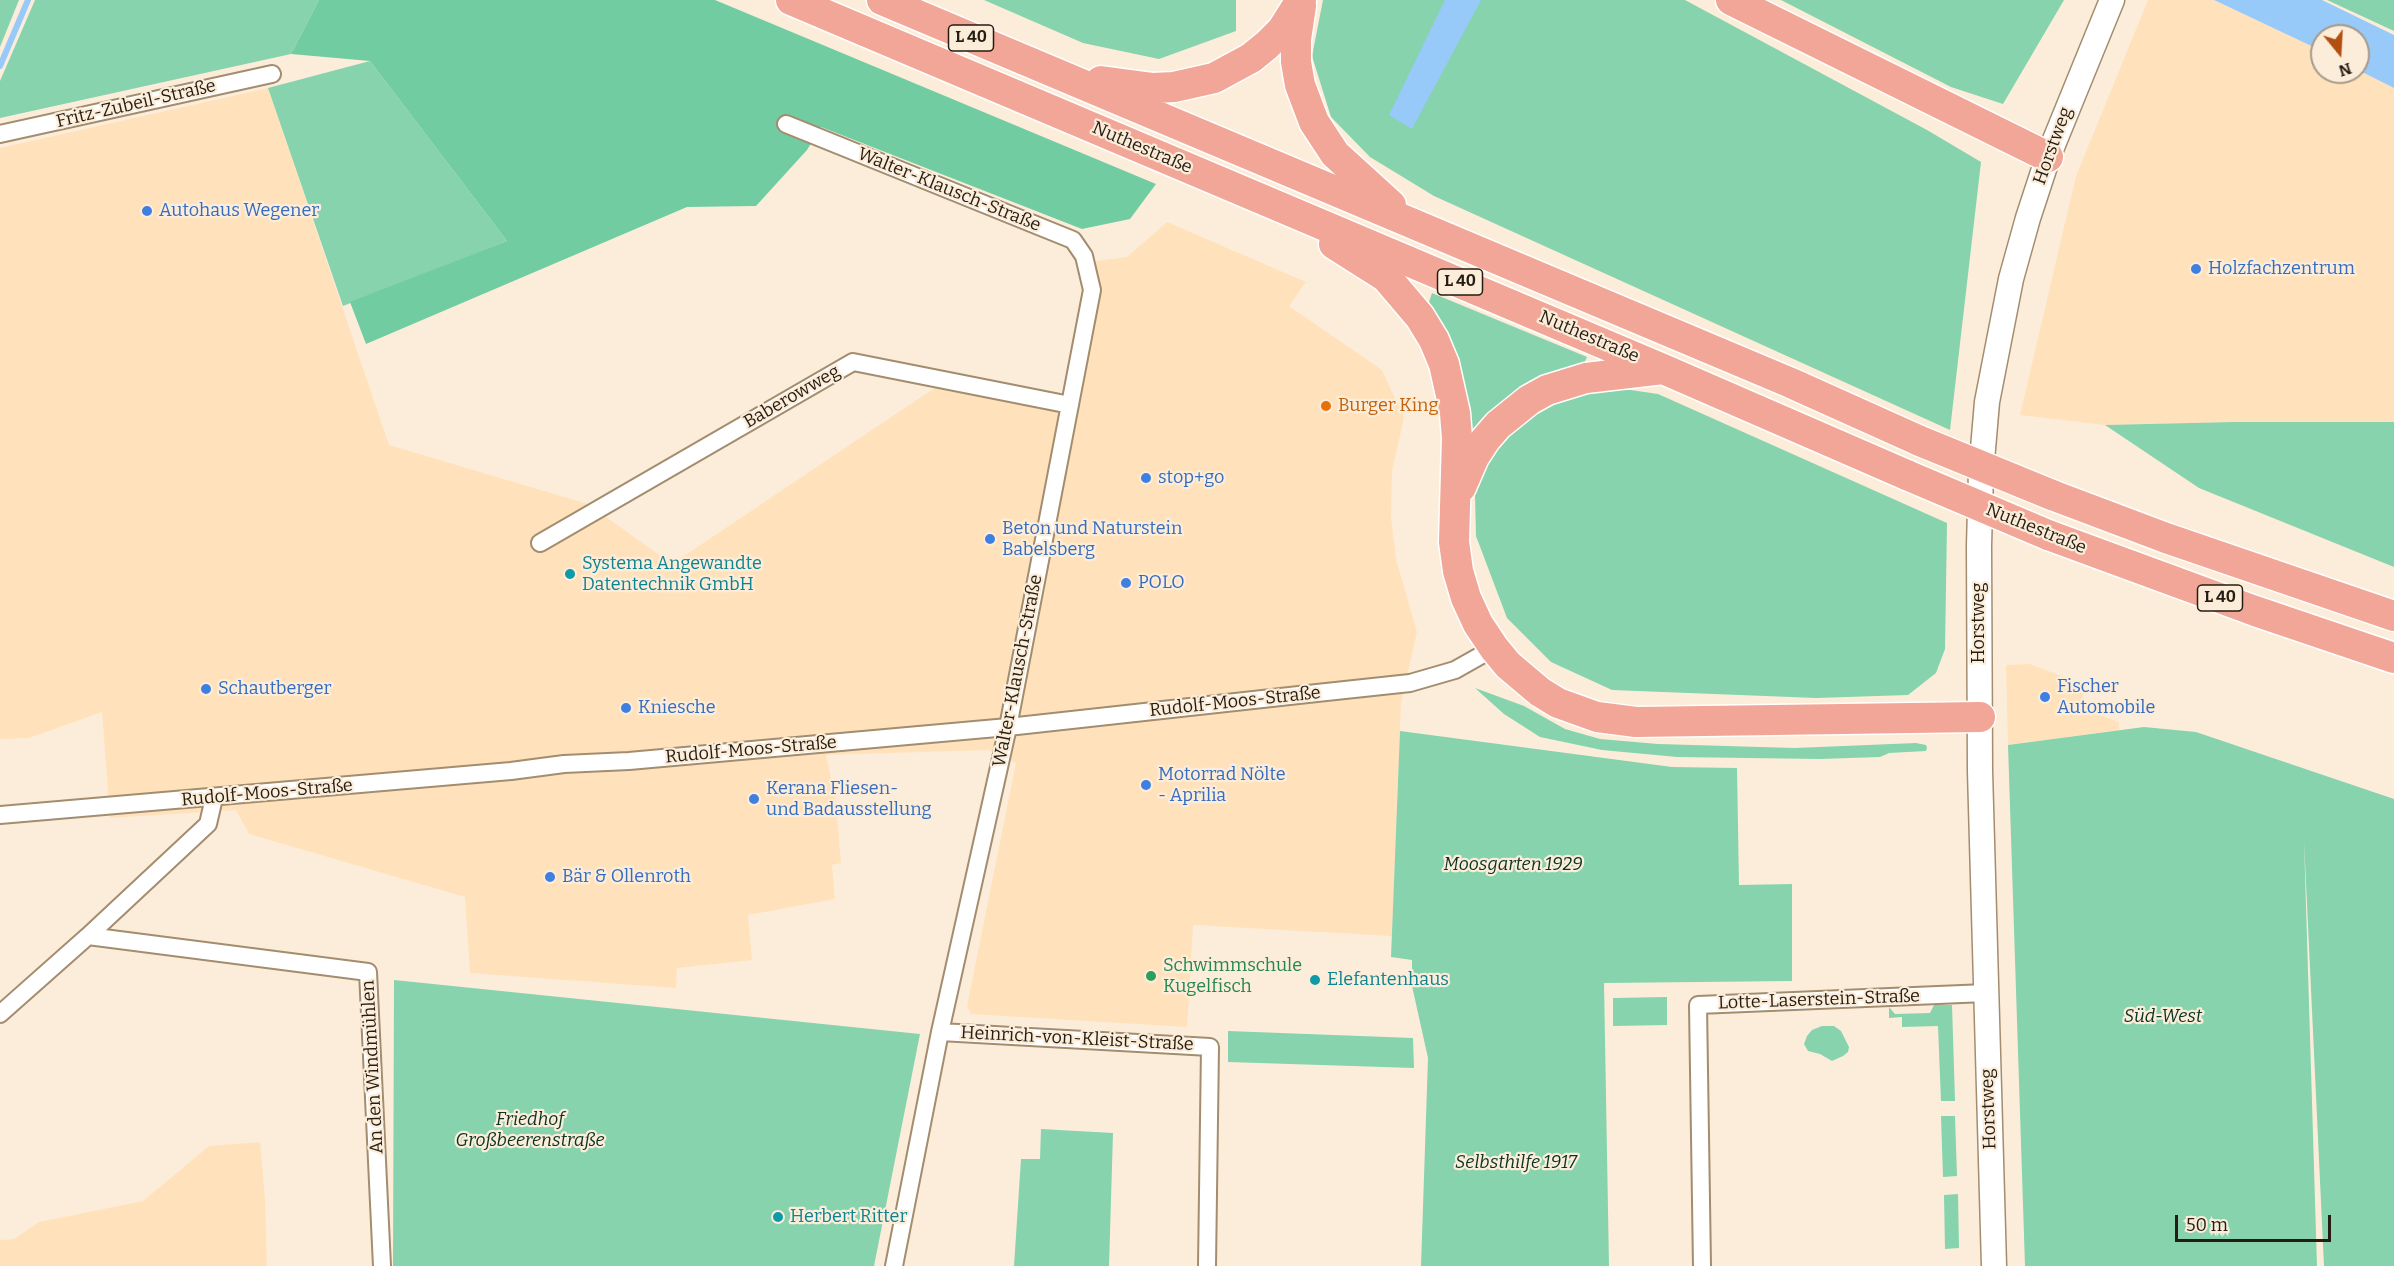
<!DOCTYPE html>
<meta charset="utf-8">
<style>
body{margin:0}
#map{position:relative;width:2394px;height:1266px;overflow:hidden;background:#fcedda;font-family:Bitter,serif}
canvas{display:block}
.north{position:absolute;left:2310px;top:24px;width:60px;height:60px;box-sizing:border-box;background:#fcedda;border:2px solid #a69a8a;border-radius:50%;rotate:162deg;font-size:16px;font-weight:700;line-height:24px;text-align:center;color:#251d11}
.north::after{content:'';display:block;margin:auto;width:21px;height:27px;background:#b15010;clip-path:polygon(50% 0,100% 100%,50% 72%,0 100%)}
.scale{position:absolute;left:2175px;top:1215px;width:156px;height:27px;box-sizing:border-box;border:3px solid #251d11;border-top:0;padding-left:8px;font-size:18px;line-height:21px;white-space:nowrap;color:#251d11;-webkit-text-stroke:4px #fcedda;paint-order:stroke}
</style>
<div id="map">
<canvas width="2394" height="1266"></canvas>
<div class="north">N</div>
<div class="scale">50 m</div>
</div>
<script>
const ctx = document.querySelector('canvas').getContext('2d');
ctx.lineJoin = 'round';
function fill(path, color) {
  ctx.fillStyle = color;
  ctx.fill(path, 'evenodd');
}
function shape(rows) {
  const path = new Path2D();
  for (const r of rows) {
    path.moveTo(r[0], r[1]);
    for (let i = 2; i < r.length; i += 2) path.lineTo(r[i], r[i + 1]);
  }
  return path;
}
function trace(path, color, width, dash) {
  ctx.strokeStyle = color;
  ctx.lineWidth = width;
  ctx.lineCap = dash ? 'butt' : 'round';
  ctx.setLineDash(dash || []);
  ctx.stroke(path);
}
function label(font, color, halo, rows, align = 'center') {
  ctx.font = font + ' Bitter,serif';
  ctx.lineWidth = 4.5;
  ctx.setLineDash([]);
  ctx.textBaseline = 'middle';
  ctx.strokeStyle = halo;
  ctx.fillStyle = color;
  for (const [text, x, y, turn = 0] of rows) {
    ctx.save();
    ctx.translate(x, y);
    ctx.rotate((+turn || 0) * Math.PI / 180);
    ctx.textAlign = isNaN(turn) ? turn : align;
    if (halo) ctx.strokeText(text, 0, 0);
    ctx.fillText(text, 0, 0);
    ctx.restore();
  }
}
const built = shape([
 [2148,0,2214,0,2322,51,2322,72,2358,72,2358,70,2394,88,2394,422,2234,422,2105,425,2020,415,2076,176],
 [268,88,389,445,588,504,672,564,945,381,1070,404,1092,290,1080,255,1096,261,1127,257,1167,222,1306,282,1289,306,1382,370,1404,418,1392,471,1391,517,1396,559,1417,632,1401,703,1392,936,1193,925,1187,1027,971,1014,967,1006,1016,763,988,750,826,755,836,801,841,863,832,865,835,899,748,915,752,960,677,968,676,988,470,973,465,897,249,834,236,810,110,818,102,712,29,738,0,739,0,148],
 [2030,664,2085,685,2080,708,2119,722,2119,730,2008,745,2006,665],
 [260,1142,265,1200,267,1266,0,1266,0,1240,14,1239,39,1222,143,1201,209,1146]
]);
const green = shape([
 [0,0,19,0,0,47],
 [35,0,319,0,291,54,0,118,0,81],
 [984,0,1236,0,1236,31,1159,59,1083,43],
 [1323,0,1685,0,1927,130,1981,162,1950,430,1434,196,1370,157,1331,117,1312,56],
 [1781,0,2064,0,2003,104,1951,87],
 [2327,0,2394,0,2394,31],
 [370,61,507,241,343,306,268,88],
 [1432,293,1587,357,1581,370,1466,466,1468,421,1465,384,1451,348,1429,302],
 [1617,388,1658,394,1947,523,1945,649,1936,673,1908,695,1816,698,1612,690,1551,662,1507,618,1476,536,1475,495,1485,466,1502,439,1523,418,1554,401,1585,391],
 [2234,422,2394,422,2394,567,2199,488,2105,425],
 [1475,688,1524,706,1565,729,1600,739,1658,744,1795,748,1916,743,1926,745,1927,748,1926,751,1889,753,1880,757,1820,759,1677,757,1602,750,1540,737,1504,714],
 [2144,727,2196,732,2394,799,2394,1266,2324,1266,2304,840,2317,1266,2025,1266,2008,745],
 [1400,731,1672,767,1737,768,1739,885,1792,884,1792,981,1604,983,1609,1266,1421,1266,1428,1058,1412,986,1412,960,1391,957],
 [394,980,920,1034,874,1266,393,1266],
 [1667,997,1667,1025,1613,1026,1613,998],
 [1934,1005,1952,1005,1955,1101,1941,1101,1938,1026,1902,1027,1902,1017,1889,1018,1889,1007,1895,1014,1930,1013],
 [1822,1026,1834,1026,1841,1031,1849,1047,1848,1052,1843,1056,1832,1061,1820,1054,1808,1051,1804,1044,1807,1036,1812,1030],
 [1228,1031,1413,1038,1414,1068,1228,1062],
 [1941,1116,1955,1116,1957,1176,1943,1177],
 [1041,1129,1113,1133,1109,1266,1014,1266,1021,1159,1040,1159],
 [1958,1194,1959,1248,1945,1249,1944,1195]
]);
const forest = shape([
 [319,0,715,0,1156,184,1130,219,1082,229,821,127,807,150,756,206,687,207,366,344,350,302,507,241,370,61,291,54]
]);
const water = shape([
 [1445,0,1481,0,1412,129,1389,115],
 [2214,0,2322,0,2394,35,2394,88,2358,70,2358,36,2322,36,2322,51]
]);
const stream = shape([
 [0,66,28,0]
]);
const street = shape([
 [786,124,1073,240,1084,256,1092,290,1008,727,940,1032,894,1266],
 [0,134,272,74],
 [540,543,853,362,1070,405],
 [0,815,511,771,564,764,629,761,1008,727,1317,693,1410,683,1455,670,1494,648],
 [88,936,368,972,382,1266],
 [0,1014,88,936,208,824,214,798],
 [940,1032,1210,1047,1207,1266],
 [1702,1266,1698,1005,1986,993]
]);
const secondary = shape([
 [1994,1266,1980,771,1979,546,1981,472,1987,402,2011,279,2028,218,2048,157,2112,0]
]);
const highway = shape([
 [791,0,1663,369,1909,476],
 [882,0,1791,383,1920,441],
 [1731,0,2048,157],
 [1301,6,1296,39,1296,62,1300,85,1314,122,1335,154,1391,205],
 [1101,81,1153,88,1174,87,1214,78,1251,58,1267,45,1282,30,1301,0],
 [1334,244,1386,277,1420,317,1434,340,1444,364,1455,413,1457,438,1454,542,1458,571,1466,598,1478,624,1494,648,1508,665,1540,692,1558,703,1597,717,1636,722,1980,717],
 [1461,487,1474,457,1485,440,1498,425,1529,400,1547,390,1586,378,1663,369],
 [2052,495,2166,538,2394,616],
 [2048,535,2255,611,2394,658]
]);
const highwayBridge = shape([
 [1920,441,2052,495],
 [1909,476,2048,535]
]);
const markers = [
 [147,211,6,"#3f7fe0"],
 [2196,269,6,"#3f7fe0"],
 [1326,406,6,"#e8710a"],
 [1146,478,6,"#3f7fe0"],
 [990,539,6,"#3f7fe0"],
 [570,574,6,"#0f9aa8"],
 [1126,583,6,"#3f7fe0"],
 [206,689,6,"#3f7fe0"],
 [2045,697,6,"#3f7fe0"],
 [626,708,6,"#3f7fe0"],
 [1146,785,6,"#3f7fe0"],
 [754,799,6,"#3f7fe0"],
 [550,877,6,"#3f7fe0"],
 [1151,976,6,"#2e9e5b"],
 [1315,980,6,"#0f9aa8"],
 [778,1217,6,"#0f9aa8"]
];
const shields = [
 [971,38,45],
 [1460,282,45],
 [2220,598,45]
];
const shieldNames = [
 ["L 40",971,38],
 ["L 40",1460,282],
 ["L 40",2220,598]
];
const streetNames = [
 ["Fritz-Zubeil-Straße",136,104,-13],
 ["Horstweg",2053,146,-70],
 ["Nuthestraße",1142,148,23],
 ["Walter-Klausch-Straße",949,190,22],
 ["Nuthestraße",1589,337,23],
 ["Baberowweg",792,397,-30],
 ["Nuthestraße",2036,529,22],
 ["Horstweg",1979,623,-90],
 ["Walter-Klausch-Straße",1018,671,-79],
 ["Rudolf-Moos-Straße",1235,702,-6],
 ["Rudolf-Moos-Straße",751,750,-5],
 ["Rudolf-Moos-Straße",267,793,-5],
 ["Lotte-Laserstein-Straße",1819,1000,-2],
 ["Heinrich-von-Kleist-Straße",1077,1039,3],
 ["An den Windmühlen",373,1067,-93],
 ["Horstweg",1989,1109,-92]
];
const shopNames = [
 ["Autohaus Wegener",159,211],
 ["Holzfachzentrum",2208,269],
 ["stop+go",1158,478],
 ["Beton und Naturstein",1002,529],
 ["Babelsberg",1002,550],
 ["POLO",1138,583],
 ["Fischer",2057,687],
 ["Automobile",2057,708],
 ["Schautberger",218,689],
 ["Kniesche",638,708],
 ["Motorrad Nölte",1158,775],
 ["- Aprilia",1158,796],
 ["Kerana Fliesen-",766,789],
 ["und Badausstellung",766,810],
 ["Bär & Ollenroth",562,877]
];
const foodNames = [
 ["Burger King",1338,406]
];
const cultureNames = [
 ["Systema Angewandte",582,564],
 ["Datentechnik GmbH",582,585],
 ["Elefantenhaus",1327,980],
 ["Herbert Ritter",790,1217]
];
const parkNames = [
 ["Moosgarten 1929",1513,865],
 ["Süd-West",2163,1017],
 ["Friedhof",530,1120],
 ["Großbeerenstraße",530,1141],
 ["Selbsthilfe 1917",1516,1163]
];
const leisureNames = [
 ["Schwimmschule",1163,966],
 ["Kugelfisch",1163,987]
];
fill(built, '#ffe2bc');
fill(green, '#86d3ad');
fill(forest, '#72cca2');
fill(water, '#97c9f9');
trace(stream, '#97c9f9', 6);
trace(street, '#a38d6f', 20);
trace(secondary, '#a38d6f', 27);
trace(highway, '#fff', 33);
trace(street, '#fff', 16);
trace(secondary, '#fff', 24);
trace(highway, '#f2a697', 30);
trace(highwayBridge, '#fff', 33, []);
trace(highwayBridge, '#f2a697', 30);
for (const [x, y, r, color] of markers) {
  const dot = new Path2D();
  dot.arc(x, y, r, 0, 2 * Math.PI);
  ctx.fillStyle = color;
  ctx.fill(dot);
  trace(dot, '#fcedda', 2);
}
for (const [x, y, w] of shields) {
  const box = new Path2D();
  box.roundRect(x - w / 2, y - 13, w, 26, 4.5);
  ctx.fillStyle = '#fcedda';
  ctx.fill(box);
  trace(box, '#251d11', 1.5);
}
label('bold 16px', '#251d11', null, shieldNames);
label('18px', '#251d11', '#fcedda', streetNames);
label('18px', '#366cbe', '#fcedda', shopNames, 'left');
label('18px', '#c56008', '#fcedda', foodNames, 'left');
label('18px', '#0d838f', '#fcedda', cultureNames, 'left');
label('italic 18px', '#083221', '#fcedda', parkNames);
label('18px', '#27864d', '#fcedda', leisureNames, 'left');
</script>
